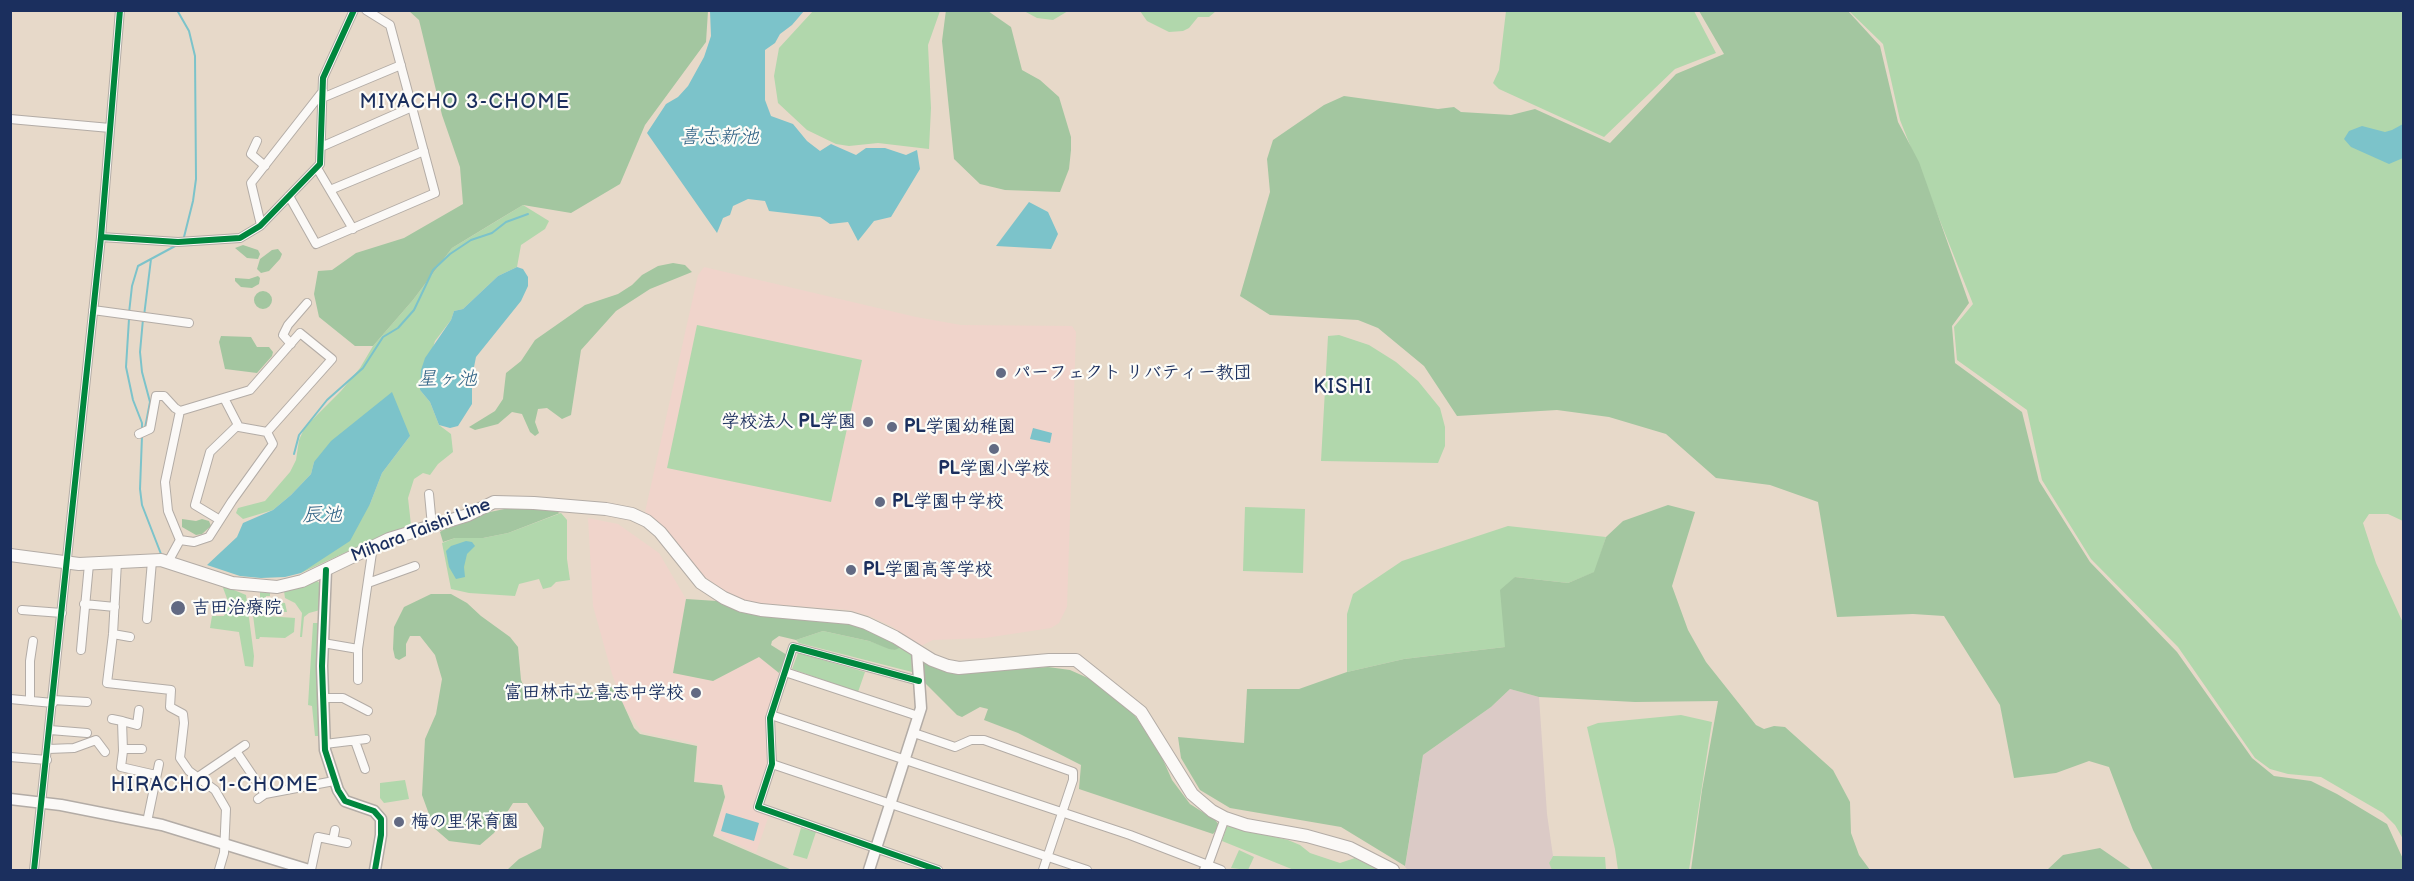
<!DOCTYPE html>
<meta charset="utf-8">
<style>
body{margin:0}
#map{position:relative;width:2414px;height:881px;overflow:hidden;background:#e7d9c9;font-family:"Balsamiq Sans",sans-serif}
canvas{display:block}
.frame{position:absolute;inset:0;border:12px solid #1b2f5e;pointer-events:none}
</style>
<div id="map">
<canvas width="2414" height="881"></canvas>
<div class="frame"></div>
</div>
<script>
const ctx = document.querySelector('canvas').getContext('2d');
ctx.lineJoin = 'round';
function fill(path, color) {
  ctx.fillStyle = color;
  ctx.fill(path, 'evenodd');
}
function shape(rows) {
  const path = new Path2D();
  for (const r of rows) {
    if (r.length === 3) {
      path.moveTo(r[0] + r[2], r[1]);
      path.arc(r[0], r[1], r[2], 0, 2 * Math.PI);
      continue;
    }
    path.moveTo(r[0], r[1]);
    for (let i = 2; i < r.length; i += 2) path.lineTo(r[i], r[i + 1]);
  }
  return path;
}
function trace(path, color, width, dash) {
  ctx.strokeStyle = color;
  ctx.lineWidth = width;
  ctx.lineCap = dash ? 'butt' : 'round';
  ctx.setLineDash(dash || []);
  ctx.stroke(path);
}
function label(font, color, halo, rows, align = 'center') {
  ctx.font = font + ' "Balsamiq Sans","Klee One",sans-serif';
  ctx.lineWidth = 4.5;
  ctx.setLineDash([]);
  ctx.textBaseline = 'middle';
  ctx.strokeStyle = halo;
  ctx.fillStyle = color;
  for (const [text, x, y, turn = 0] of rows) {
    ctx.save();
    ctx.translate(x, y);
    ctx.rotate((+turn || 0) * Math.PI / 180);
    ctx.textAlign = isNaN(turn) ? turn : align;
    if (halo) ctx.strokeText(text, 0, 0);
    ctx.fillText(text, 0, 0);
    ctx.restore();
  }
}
const built = shape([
 [704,267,916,317,961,325,1072,326,1076,332,1067,607,1059,623,1051,628,985,638,933,640,919,647,893,627,869,616,849,610,764,604,744,600,728,593,705,577,662,525,645,512,698,275],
 [588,518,618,524,659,553,686,599,673,673,713,681,759,657,779,673,767,713,770,762,755,810,769,815,756,853,715,833,726,796,723,785,695,781,698,744,642,732,623,705,612,674,593,606]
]);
const industrial = shape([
 [1510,689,1539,697,1547,814,1553,856,1549,863,1553,870,1408,870,1405,867,1423,755,1491,707]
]);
const green = shape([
 [813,11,940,11,928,45,931,108,929,149,878,143,849,146,836,144,807,130,778,103,774,76,779,48],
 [1024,11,1068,11,1053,20,1037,18],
 [1140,11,1216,10,1216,11,1209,17,1198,17,1189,28,1183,31,1169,32,1147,21],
 [1506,11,1694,11,1716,53,1675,69,1604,137,1499,89,1493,83,1499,70],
 [1849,11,2403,11,2403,521,2388,514,2369,514,2363,523,2376,563,2403,623,2403,839,2395,825,2383,813,2321,777,2288,774,2270,769,2255,758,2178,647,2091,559,2042,480,2027,410,1957,360,1954,327,1973,304,1900,120,1883,44],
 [523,205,549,221,545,229,521,245,517,267,498,276,463,309,454,311,451,320,435,341,420,390,430,402,439,425,451,434,453,452,438,464,430,475,423,473,414,479,408,498,411,525,381,536,301,573,370,504,382,473,410,436,314,462,311,474,291,495,273,510,243,519,236,513,238,508,265,501,290,472,296,460,299,440,305,427,341,391,360,368,373,346,413,300,452,248],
 [697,325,862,360,831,502,667,468],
 [1339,335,1369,345,1396,362,1418,381,1440,408,1445,427,1445,446,1438,463,1321,461,1328,336],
 [1245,507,1305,509,1303,573,1243,571],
 [561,513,567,520,567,559,570,580,556,582,551,587,543,589,539,579,519,584,515,596,469,593,451,589,442,543,455,538,483,538,508,533],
 [1508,526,1606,537,1595,572,1568,583,1515,577,1505,647,1404,659,1347,672,1347,614,1353,594,1402,561],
 [317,581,321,584,320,610,309,613,304,617,302,637,300,637,302,613,295,603,285,598,284,591],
 [222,585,246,595,254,656,253,667,245,666,239,632,210,628,212,616,224,616,229,604],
 [260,592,270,593,270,596,266,596,266,601,285,603,287,612,260,611],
 [253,615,295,618,294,632,285,638,260,637,259,639,256,639],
 [313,623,319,623,317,681,320,736,315,736,312,706,308,705],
 [823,631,869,641,895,650,900,644,911,652,912,672,799,643,796,640],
 [798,653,865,672,858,692,792,669],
 [1681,715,1712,722,1689,870,1618,870,1615,849,1587,727,1598,723],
 [405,780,409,799,384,803,380,798,380,783],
 [1227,826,1288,840,1300,845,1310,853,1340,863,1355,858,1378,870,1294,870,1222,841],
 [801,828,816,832,807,859,793,855],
 [1239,850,1254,857,1248,870,1231,868],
 [1553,856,1605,857,1606,870,1552,870,1549,863]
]);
const forest = shape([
 [946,10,988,11,1011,27,1022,70,1040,80,1059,97,1071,137,1071,150,1069,169,1060,192,1005,190,980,184,954,159,942,41],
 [409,11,708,11,706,42,645,125,620,184,571,213,523,205,498,220,452,248,413,300,373,346,355,346,319,317,314,294,318,271,332,270,356,253,404,238,463,204,460,167,442,115,419,20],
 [1699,11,1848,11,1880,46,1898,122,1919,162,1969,303,1952,326,1955,363,2022,412,2039,481,2090,562,2177,652,2252,758,2274,776,2311,781,2337,794,2387,824,2403,859,2403,870,2153,870,2133,830,2109,767,2089,761,2056,773,2014,778,2000,705,1944,616,1913,614,1837,617,1818,502,1770,485,1716,478,1666,434,1609,417,1557,410,1457,416,1424,366,1378,328,1358,320,1270,315,1240,296,1270,192,1267,159,1273,140,1324,105,1344,96,1438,109,1454,107,1461,112,1511,115,1535,109,1610,143,1676,74,1724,54],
 [243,245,258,250,260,254,258,259,247,258,235,248],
 [278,249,282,254,280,259,269,271,261,273,257,269,260,259,272,250],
 [673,263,685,265,692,272,650,289,616,311,581,350,571,415,562,419,547,408,538,409,535,422,539,433,535,436,530,432,522,414,512,412,498,424,475,430,469,427,495,411,503,399,506,373,521,361,535,340,585,305,618,294,632,285,642,275,658,266],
 [258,276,260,278,259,284,252,288,241,287,235,281,235,278,249,279],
 [263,300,9],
 [221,336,251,337,257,347,269,347,273,352,272,356,257,373,225,369,219,342],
 [1668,505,1695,512,1672,586,1688,630,1706,662,1756,725,1764,729,1774,726,1785,727,1833,770,1850,802,1851,833,1859,855,1870,870,1691,870,1702,790,1718,701,1635,702,1539,697,1510,689,1491,707,1423,755,1405,866,1341,827,1230,808,1200,790,1181,758,1178,737,1244,743,1247,689,1299,689,1347,672,1404,659,1505,647,1500,590,1515,577,1568,583,1594,572,1606,537,1623,521],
 [514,507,553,510,560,513,508,533,483,538,455,538,443,542,440,532,443,530,466,522,485,513],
 [182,519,196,521,202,519,209,521,211,526,202,534,196,535,182,527],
 [431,594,451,594,467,603,481,616,510,637,518,647,521,680,525,689,532,695,595,692,615,686,634,728,640,734,697,746,694,782,722,785,725,797,713,836,792,870,507,870,519,859,541,848,544,828,527,803,513,803,494,833,480,845,449,841,434,828,422,795,425,739,436,714,442,679,435,655,420,636,410,636,406,644,406,656,399,660,395,658,393,649,394,627,404,607],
 [686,599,717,601,852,623,900,644,899,648,895,650,889,649,869,641,823,631,796,640,779,636,772,641,771,645,787,655,779,673,759,657,713,681,673,673],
 [924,662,988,671,1048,667,1070,670,1097,682,1124,701,1157,746,1172,780,1190,804,1215,820,1220,826,1213,834,1079,789,1081,765,1018,733,984,720,988,709,980,707,962,717,957,715,924,682],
 [2100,848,2132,870,2047,870,2063,855]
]);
const water = shape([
 [710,11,804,11,792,25,780,34,775,43,765,50,765,100,771,116,793,124,807,141,820,151,831,144,856,155,866,148,885,148,906,155,917,150,920,169,891,217,874,221,858,241,848,222,830,224,820,217,769,211,765,201,748,199,733,206,730,215,723,218,717,233,647,133,666,104,678,97,688,86,704,57,711,36],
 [2403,124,2403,158,2389,164,2351,147,2344,139,2349,131,2362,126,2385,132,2392,130],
 [1029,202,1048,212,1058,234,1051,249,996,246],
 [517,267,523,269,528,277,528,286,521,301,476,357,472,377,472,404,458,426,450,428,439,425,430,402,420,390,421,370,425,358,451,320,454,311,463,309,498,276],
 [392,392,410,436,382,473,370,504,350,541,301,573,285,577,261,578,240,576,207,565,237,537,243,523,273,510,291,495,311,474,314,462,331,441],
 [1033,428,1052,433,1050,443,1030,439],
 [466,541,472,542,475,546,467,554,464,567,465,577,456,579,449,567,446,551,451,546],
 [726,813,759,823,754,841,721,831]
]);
const stream = shape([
 [177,10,189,31,195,56,196,179,193,201,184,237],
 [129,313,132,286,138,266,177,245],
 [144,316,151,259],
 [129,319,126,367,133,400,142,423,142,431],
 [143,319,140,352,142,372,150,402,145,428],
 [142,436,140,489,142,505,161,554],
 [294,454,299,435,327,400,363,368,383,337,398,328,414,310,433,270,450,254,471,240,492,233,506,222,528,214]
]);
const minor = shape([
 [322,98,401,65],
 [10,119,110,128],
 [257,141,251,154,265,166],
 [321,147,412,107],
 [317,168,353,229],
 [330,190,424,151],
 [289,196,316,244,435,193,390,25,366,10],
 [261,225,251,183,323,91],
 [101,237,178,242,240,238,260,226,320,164,323,78,354,10],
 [93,310,189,323],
 [291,344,283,335,288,325,307,303],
 [224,398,239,427,267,432],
 [139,434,150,429,156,396,164,396,175,408,180,411],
 [429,494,432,526],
 [220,520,195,505,210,452,238,425],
 [180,540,168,511,165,482,180,411,250,390,300,333,332,359,267,432],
 [180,540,194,542,209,537,232,501,273,444,267,432],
 [117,562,113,634,107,683,171,690,170,707,183,714,184,723,180,758,189,771,215,790,226,809,224,853,219,870],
 [168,562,180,540],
 [368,583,415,566],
 [84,604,115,607],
 [22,610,62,613],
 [147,619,152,561],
 [113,634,130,637],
 [323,643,358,649],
 [81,650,89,564],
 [785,672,918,716],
 [358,680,358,649,373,546],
 [919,681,793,647,770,718,772,764,758,807,938,870],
 [323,698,343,698,368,711],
 [10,699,53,703],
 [53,700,87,702],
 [30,701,30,661,33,641],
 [139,710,137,725,122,721,123,751,121,767,156,775],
 [771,715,1130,835,1221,870],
 [112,719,122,721],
 [50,730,87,733],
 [914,733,955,747,971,740,984,740,1073,772,1073,780,1043,870],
 [355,741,365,769],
 [325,744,366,739],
 [48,749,74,748,96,740,105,752],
 [123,749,142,749],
 [236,751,265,794],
 [10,757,47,760],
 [772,764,1087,870],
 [198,777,245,745],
 [258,799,265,794,334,781],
 [147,822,159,764],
 [333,840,335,830],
 [1208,865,1225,818],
 [34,870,101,237,120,10],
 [311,870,318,837,347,843]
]);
const tertiary = shape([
 [326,570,322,666,325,750,338,790,345,801,374,811,381,819,381,835,375,870],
 [10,799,61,805,162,825,309,870],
 [869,870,921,708,917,651],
 [1205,870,1208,865]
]);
const primary = shape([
 [10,555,79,564,161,560,232,583,277,587,302,581,389,539,468,515,494,502,534,503,606,509,632,514,647,521,660,532,701,583,724,598,742,606,761,610,850,618,866,623,895,637,932,660,948,666,959,668,1049,660,1076,660,1141,712,1192,794,1212,811,1225,818,1246,825,1307,836,1350,848,1393,870]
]);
const cycleway = shape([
 [101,237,178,242,240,238,260,226,320,164,323,78,354,10],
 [326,570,322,666,325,750,338,790,345,801,374,811,381,819,381,835,375,870],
 [919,681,793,647,770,718,772,764,758,807,938,870],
 [34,870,101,237,120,10]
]);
const markers = [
 [1001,373,6,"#626a83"],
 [868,422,6,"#626a83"],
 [892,427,6,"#626a83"],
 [994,449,6,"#626a83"],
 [880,502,6,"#626a83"],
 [851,570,6,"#626a83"],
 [178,608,8,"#626a83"],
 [696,693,6,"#626a83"],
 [399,822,6,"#626a83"]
];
const poiNames = [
 ["パーフェクト リバティー教団",1013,373],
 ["学校法人 PL学園",856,422,"right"],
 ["PL学園幼稚園",904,427],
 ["PL学園小学校",994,469,"center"],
 ["PL学園中学校",892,502],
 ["PL学園高等学校",863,570],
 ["吉田治療院",192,608],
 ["富田林市立喜志中学校",684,693,"right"],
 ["梅の里保育園",411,822]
];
const streetNames = [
 ["Mihara Taishi Line",421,531,-21]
];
const neighbourhoodNames = [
 ["MIYACHO 3-CHOME",465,103],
 ["KISHI",1343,388],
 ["HIRACHO 1-CHOME",215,786]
];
const waterNames = [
 ["喜志新池",719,138],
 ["星ヶ池",447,380],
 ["辰池",322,516]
];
fill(built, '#f0d4cb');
fill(industrial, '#dbcac6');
fill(green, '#b1d7ac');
fill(forest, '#a3c6a0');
fill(water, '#7cc3ca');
trace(stream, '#7cc3ca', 2);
trace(minor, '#b3aca6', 10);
trace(tertiary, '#b3aca6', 13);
trace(primary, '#b3aca6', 14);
trace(minor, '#fbf9f7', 8);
trace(tertiary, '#fbf9f7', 10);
trace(primary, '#fbf9f7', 12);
trace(cycleway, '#00873e', 6);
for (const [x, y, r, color] of markers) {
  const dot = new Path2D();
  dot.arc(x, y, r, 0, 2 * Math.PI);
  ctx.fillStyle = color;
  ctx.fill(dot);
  trace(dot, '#fdfcf7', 2);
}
label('bold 18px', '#1b2f5e', '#fdfcf7', poiNames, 'left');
label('18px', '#1b2f5e', '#fdfcf7', streetNames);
ctx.letterSpacing = '1.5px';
label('20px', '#1b2f5e', '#fdfcf7', neighbourhoodNames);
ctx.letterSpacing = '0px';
label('italic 20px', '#2d6084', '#fdfcf7', waterNames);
</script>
